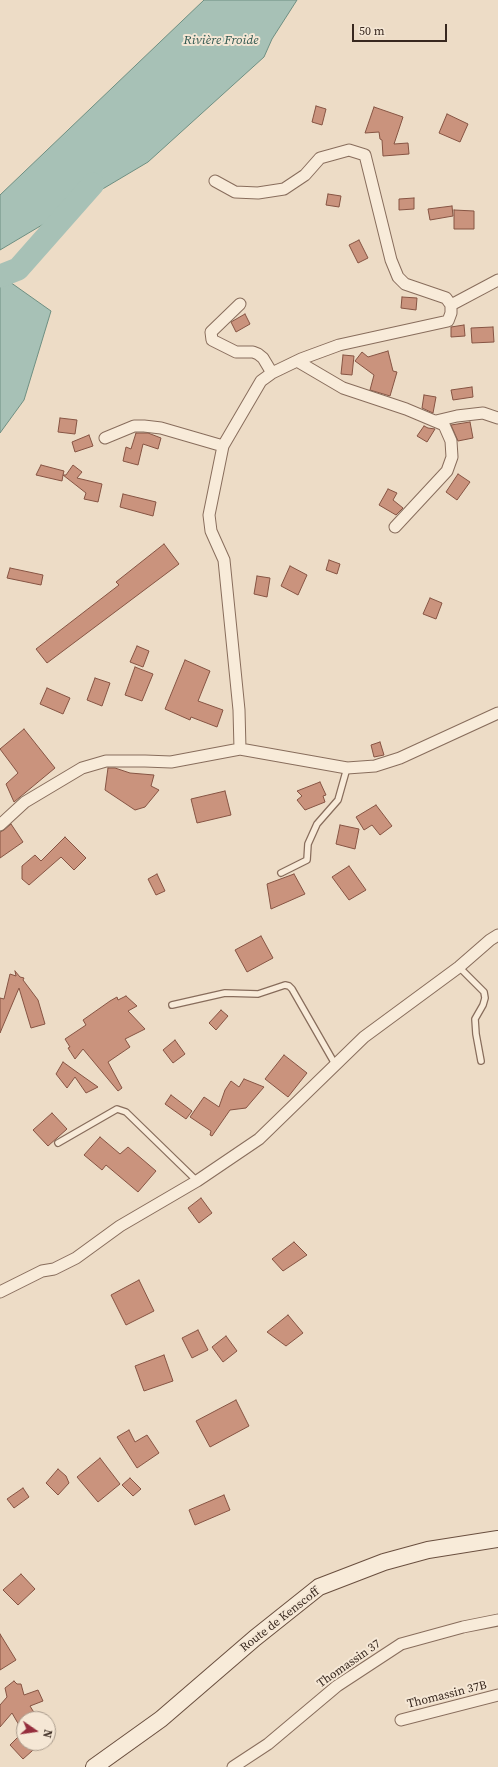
<!DOCTYPE html>
<meta charset="utf-8">
<style>
body{margin:0}
#map{position:relative;width:498px;height:1767px;overflow:hidden;background:#eddcc6;font-family:"Source Serif 4",serif}
canvas{display:block}
.north{position:absolute;left:16px;top:1711px;width:40px;height:40px;box-sizing:border-box;background:#f5e7d5;border:1px solid #a99b8c;border-radius:50%;rotate:103deg;font-size:11px;font-weight:700;line-height:16px;text-align:center;color:#38281f}
.north::after{content:'';display:block;margin:auto;width:14px;height:18px;background:#952e3d;clip-path:polygon(50% 0,100% 100%,50% 72%,0 100%)}
.scale{position:absolute;left:352px;top:24px;width:95px;height:18px;box-sizing:border-box;border:2px solid #38281f;border-top:0;padding-left:5px;font-size:12px;line-height:14px;white-space:nowrap;color:#38281f;-webkit-text-stroke:3px #f5e7d5;paint-order:stroke}
</style>
<div id="map">
<canvas width="498" height="1767"></canvas>
<div class="north">N</div>
<div class="scale">50 m</div>
</div>
<script>
const ctx = document.querySelector('canvas').getContext('2d');
ctx.lineJoin = 'round';
function fill(path, color) {
  ctx.fillStyle = color;
  ctx.fill(path, 'evenodd');
}
function shape(rows) {
  const path = new Path2D();
  for (const r of rows) {
    path.moveTo(r[0], r[1]);
    for (let i = 2; i < r.length; i += 2) path.lineTo(r[i], r[i + 1]);
  }
  return path;
}
function trace(path, color, width, dash) {
  ctx.strokeStyle = color;
  ctx.lineWidth = width;
  ctx.lineCap = dash ? 'butt' : 'round';
  ctx.setLineDash(dash || []);
  ctx.stroke(path);
}
function label(font, color, halo, rows, align = 'center') {
  ctx.font = font + ' "Source Serif 4",serif';
  ctx.lineWidth = 4;
  ctx.setLineDash([]);
  ctx.textBaseline = 'middle';
  ctx.strokeStyle = halo;
  ctx.fillStyle = color;
  for (const [text, x, y, turn = 0] of rows) {
    ctx.save();
    ctx.translate(x, y);
    ctx.rotate((+turn || 0) * Math.PI / 180);
    ctx.textAlign = isNaN(turn) ? turn : align;
    if (halo) ctx.strokeText(text, 0, 0);
    ctx.fillText(text, 0, 0);
    ctx.restore();
  }
}
const water = shape([
 [204,0,297,0,272,39,264,57,148,162,0,250,0,195,204,0],
 [0,275,51,311,24,400,0,433,0,275]
]);
const river = shape([
 [0,276,18,269,93,184]
]);
const building = shape([
 [316,106,326,109,322,125,312,122,316,106],
 [374,107,403,117,394,144,408,143,409,154,383,156,382,140,380,139,379,132,365,133,374,107],
 [447,114,468,124,460,142,439,133,447,114],
 [328,194,341,196,339,207,326,205,328,194],
 [414,198,414,209,399,210,399,199,414,198],
 [452,206,453,216,430,220,428,209,452,206],
 [454,210,474,211,474,229,454,229,454,210],
 [359,240,368,258,358,263,349,245,359,240],
 [402,297,417,298,416,310,401,308,402,297],
 [245,314,250,324,236,332,231,322,245,314],
 [464,325,465,336,451,337,451,327,464,325],
 [493,327,494,342,472,343,471,328,493,327],
 [388,351,393,371,397,372,390,396,370,390,374,375,355,361,362,352,368,357,388,351],
 [343,355,354,356,352,375,341,374,343,355],
 [472,387,473,397,453,400,451,390,472,387],
 [424,395,436,397,433,413,422,408,424,395],
 [60,418,77,420,75,434,58,432,60,418],
 [470,422,473,438,458,441,451,425,470,422],
 [424,426,428,428,435,429,427,442,417,436,424,426],
 [136,433,148,433,161,438,158,449,143,444,138,465,123,461,126,447,131,449,136,433],
 [89,435,93,446,75,452,72,442,89,435],
 [41,465,64,471,63,475,66,475,73,465,82,472,77,478,102,484,98,502,84,499,86,493,63,475,62,481,36,475,41,465],
 [458,474,470,482,457,500,446,492,458,474],
 [388,489,397,493,393,500,403,508,396,515,379,505,388,489],
 [123,494,156,502,153,516,120,507,123,494],
 [164,544,179,564,47,663,36,649,119,585,116,582,164,544],
 [329,560,340,564,337,574,326,570,329,560],
 [290,566,307,575,298,595,281,586,290,566],
 [10,568,43,575,41,585,7,578,10,568],
 [257,576,270,578,267,597,254,594,257,576],
 [430,598,442,603,436,619,423,614,430,598],
 [137,646,149,651,143,667,130,662,137,646],
 [185,660,210,671,198,701,223,710,217,727,191,717,190,720,165,709,185,660],
 [135,667,153,674,142,701,125,695,135,667],
 [95,678,110,683,102,706,87,700,95,678],
 [47,688,70,698,63,714,40,704,47,688],
 [24,729,55,768,14,802,6,784,18,773,0,749,24,729],
 [380,742,384,755,374,757,371,745,380,742],
 [108,768,115,768,130,773,154,775,151,786,159,790,145,807,135,810,105,790,108,768],
 [320,782,326,795,323,796,325,802,305,810,297,800,302,796,297,791,320,782],
 [225,791,231,815,197,823,191,799,225,791],
 [376,805,392,826,380,835,372,825,364,830,356,817,376,805],
 [11,824,23,842,0,858,0,832,4,830,11,824],
 [340,825,359,829,355,849,336,844,340,825],
 [65,837,86,858,74,870,61,857,29,885,22,879,22,866,35,855,41,861,65,837],
 [349,866,366,890,349,900,332,877,349,866],
 [157,874,165,891,156,895,148,879,157,874],
 [294,874,305,894,271,909,267,884,294,874],
 [261,936,273,958,247,972,235,950,261,936],
 [15,971,20,977,24,978,23,980,38,1000,45,1024,31,1028,19,988,0,1033,0,998,4,999,10,974,16,976,15,971],
 [126,996,137,1006,128,1011,145,1029,125,1039,130,1047,108,1062,122,1088,118,1091,83,1049,75,1059,68,1048,70,1047,65,1039,86,1025,83,1020,110,1001,117,997,118,1000,126,996],
 [221,1010,228,1016,216,1030,209,1023,221,1010],
 [175,1040,185,1054,173,1063,163,1050,175,1040],
 [284,1055,307,1073,288,1097,265,1079,284,1055],
 [63,1062,74,1070,98,1087,86,1093,75,1077,67,1088,56,1074,63,1062],
 [244,1079,264,1087,246,1108,230,1110,212,1136,210,1135,211,1131,190,1117,204,1097,219,1107,225,1090,231,1081,239,1087,244,1079],
 [171,1095,192,1111,186,1119,165,1104,171,1095],
 [52,1113,67,1129,48,1146,33,1130,52,1113],
 [100,1137,120,1154,128,1147,156,1171,138,1192,106,1165,102,1170,84,1155,100,1137],
 [201,1198,212,1213,199,1223,188,1208,201,1198],
 [294,1242,307,1255,283,1271,272,1259,294,1242],
 [139,1280,154,1311,126,1325,111,1295,139,1280],
 [288,1315,303,1333,286,1346,267,1332,288,1315],
 [198,1330,208,1350,192,1358,182,1338,198,1330],
 [226,1336,237,1351,223,1362,212,1347,226,1336],
 [164,1355,173,1381,144,1391,135,1366,164,1355],
 [236,1400,249,1426,210,1447,196,1421,236,1400],
 [129,1430,135,1442,147,1435,159,1453,137,1468,117,1437,129,1430],
 [100,1458,120,1484,98,1502,77,1477,100,1458],
 [58,1469,66,1476,69,1483,58,1495,46,1483,58,1469],
 [130,1478,141,1489,133,1496,122,1485,130,1478],
 [23,1488,29,1497,14,1508,7,1499,23,1488],
 [224,1495,230,1510,195,1525,189,1510,224,1495],
 [21,1574,35,1589,18,1605,3,1590,21,1574],
 [0,1634,16,1660,0,1670,0,1634],
 [14,1681,17,1684,21,1684,24,1695,38,1690,43,1701,30,1706,38,1719,24,1719,24,1743,41,1743,23,1759,10,1745,23,1732,12,1713,0,1727,0,1705,7,1697,5,1688,14,1681]
]);
const lane = shape([
 [281,873,307,860,308,844,317,824,338,800,347,768],
 [459,967,484,992,485,998,483,1005,475,1019,476,1034,481,1061],
 [172,1005,225,993,258,994,285,985,289,986,292,989,335,1064],
 [58,1143,117,1109,126,1112,197,1181]
]);
const street = shape([
 [215,181,235,192,258,193,284,189,305,175,320,158,349,150,365,155,391,260,398,277,405,284,446,298,451,305,451,313,448,321,339,345,301,359,272,373,261,381,223,446,209,515,211,531,224,560,239,710,240,749],
 [240,304,211,332,212,340,236,352,253,352,258,354,263,358,272,373],
 [451,305,498,280],
 [297,361,343,388,406,409,444,425,451,441,452,457,447,471,395,527],
 [436,421,457,416,483,413,498,418],
 [105,438,134,426,144,426,161,428,223,446],
 [0,825,25,802,82,768,106,761,145,761,171,762,240,749,347,768,375,766,400,758,498,713],
 [0,1292,42,1271,54,1269,76,1258,120,1226,197,1181,259,1139,364,1037,459,967,490,940,498,935],
 [401,1720,498,1695],
 [233,1767,268,1744,337,1686,401,1644,463,1627,498,1620]
]);
const secondary = shape([
 [94,1767,161,1719,255,1638,319,1587,384,1562,428,1550,498,1539]
]);
const streetNames = [
 ["Route de Kenscoff",280,1620,-38],
 ["Thomassin 37",349,1664,-35],
 ["Thomassin 37B",447,1695,-14]
];
const waterNames = [
 ["Rivière Froide",221,41]
];
fill(water, '#a7c1b6');
trace(water, '#6e8f82', 1);
trace(river, '#a7c1b6', 23);
fill(building, '#ca937d');
trace(building, '#865443', 1);
trace(lane, '#886d5c', 8);
trace(street, '#886d5c', 13);
trace(secondary, '#6a4f3f', 18);
trace(lane, '#f8ebd9', 5.5);
trace(street, '#f8ebd9', 11);
trace(secondary, '#f8ebd9', 16);
label('12px', '#38281f', '#f5e7d5', streetNames);
label('italic 13px', '#2f5850', '#f5e7d5', waterNames);
</script>
